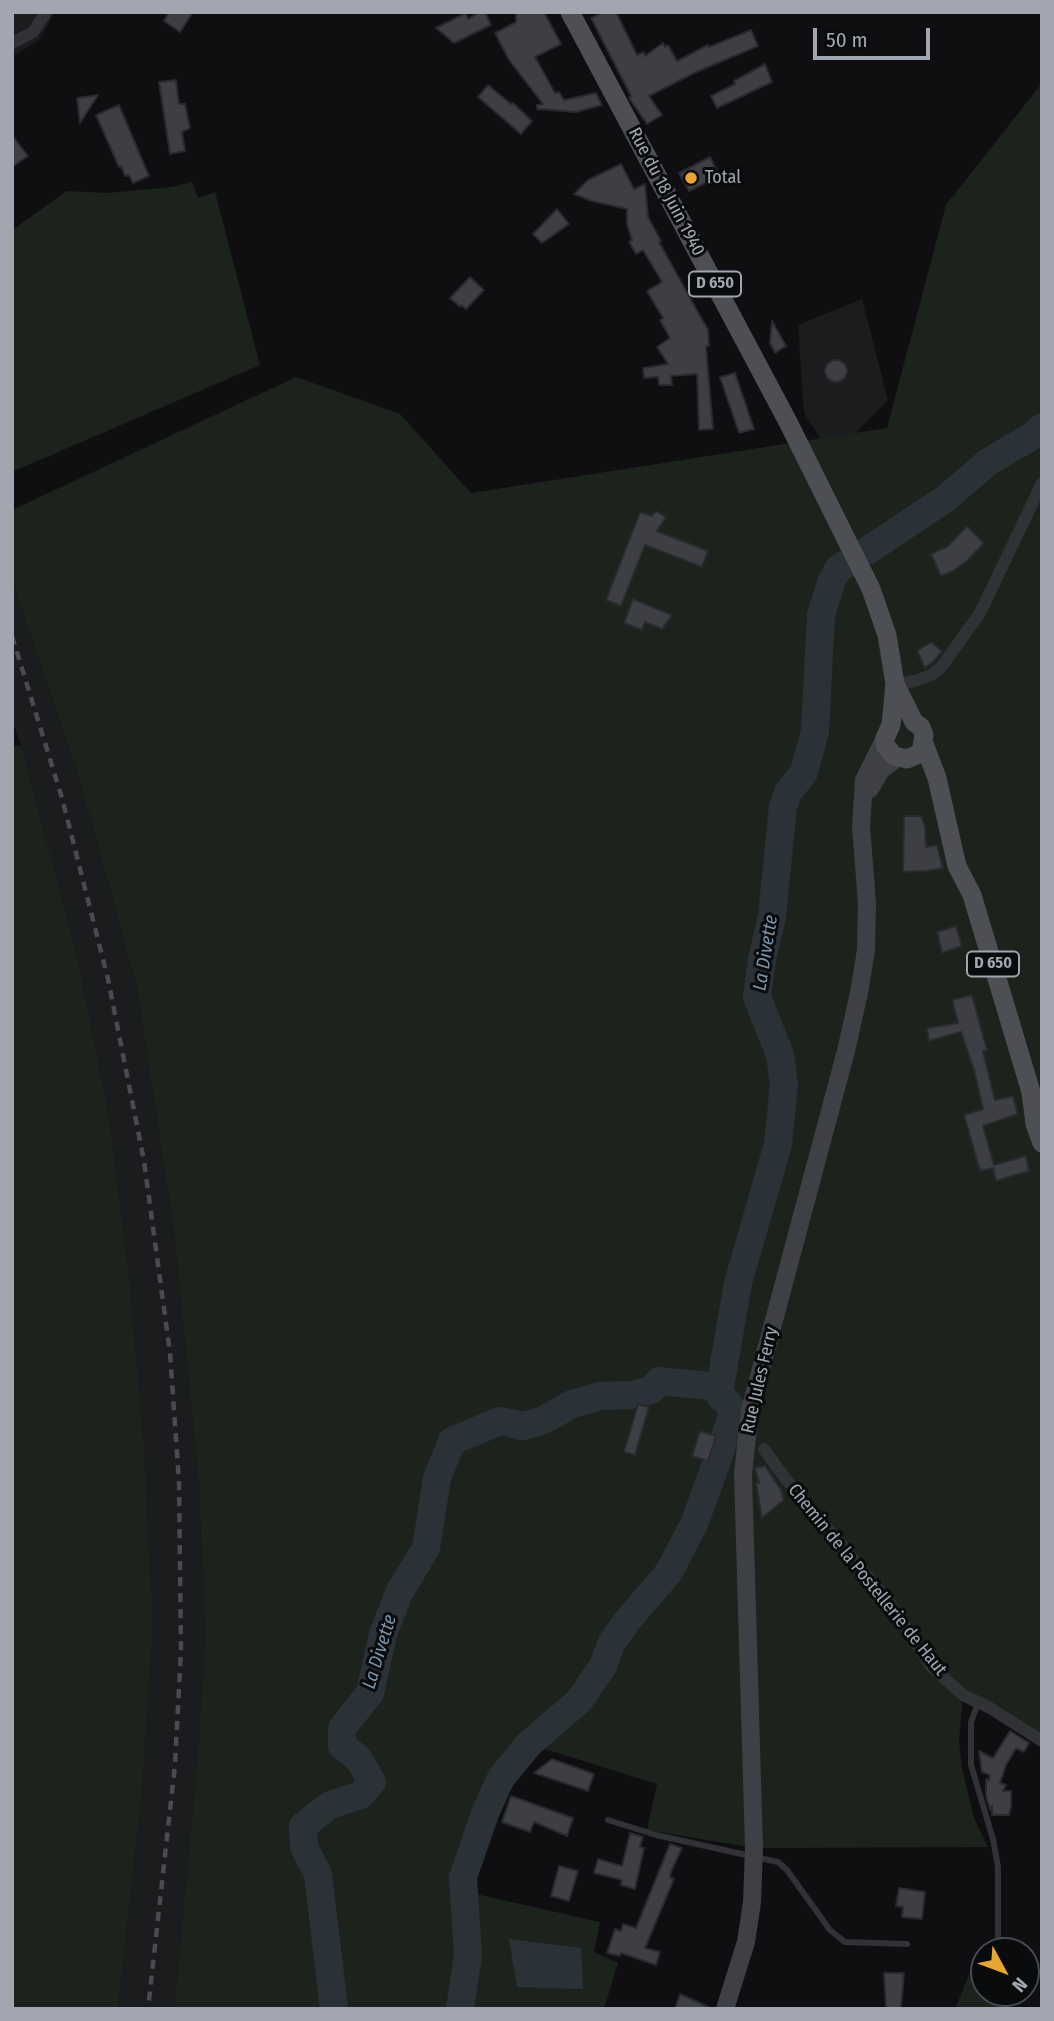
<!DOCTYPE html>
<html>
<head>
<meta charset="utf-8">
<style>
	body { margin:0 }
	#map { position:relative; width:1054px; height:2021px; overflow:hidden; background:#0f0f11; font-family:"Fira Sans Condensed",sans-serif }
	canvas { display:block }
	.frame { position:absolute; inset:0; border:14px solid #a1a6b1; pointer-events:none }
	.north { position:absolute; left:970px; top:1937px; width:70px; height:70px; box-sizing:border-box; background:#0a0b0c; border:2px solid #46494e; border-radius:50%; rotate:131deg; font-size:19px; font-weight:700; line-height:28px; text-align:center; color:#a1a6b1 }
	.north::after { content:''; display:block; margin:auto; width:24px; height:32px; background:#e9a62f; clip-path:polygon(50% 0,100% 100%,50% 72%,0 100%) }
	.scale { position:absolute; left:813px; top:28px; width:117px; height:32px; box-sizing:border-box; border:4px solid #a1a6b1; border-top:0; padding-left:9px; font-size:21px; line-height:24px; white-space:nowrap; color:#a1a6b1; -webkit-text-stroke:5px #0a0b0c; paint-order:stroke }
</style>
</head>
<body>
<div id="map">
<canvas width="1054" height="2021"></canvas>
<div class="frame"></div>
<div class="north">N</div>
<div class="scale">50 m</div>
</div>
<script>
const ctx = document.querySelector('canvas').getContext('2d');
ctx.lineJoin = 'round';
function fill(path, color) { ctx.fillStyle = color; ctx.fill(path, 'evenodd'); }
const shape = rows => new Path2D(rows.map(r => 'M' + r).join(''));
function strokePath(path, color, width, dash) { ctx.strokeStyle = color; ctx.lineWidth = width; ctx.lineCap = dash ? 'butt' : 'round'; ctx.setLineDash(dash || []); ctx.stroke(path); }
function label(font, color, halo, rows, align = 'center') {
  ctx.font = font + ' "Fira Sans Condensed",sans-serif'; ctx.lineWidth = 6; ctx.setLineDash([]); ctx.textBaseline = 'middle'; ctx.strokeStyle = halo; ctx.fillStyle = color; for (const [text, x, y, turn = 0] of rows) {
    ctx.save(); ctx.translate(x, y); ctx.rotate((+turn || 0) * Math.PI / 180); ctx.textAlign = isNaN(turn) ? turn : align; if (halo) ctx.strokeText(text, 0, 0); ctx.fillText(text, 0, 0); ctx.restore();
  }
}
fill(shape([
	[12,12,55,12,40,39,15,55,12,54],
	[862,299,888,400,832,457,804,413,798,325],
	[12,582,79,778,137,989,174,1234,199,1487,205,1638,197,1763,174,2009,118,2009,142,1796,153,1629,21,746,12,720]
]), '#1b1c1e');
fill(shape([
	[1042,83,1042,1741,963,1696,959,1741,962,1768,974,1818,988,1847,754,1848,647,1830,657,1784,529,1744,501,1778,486,1811,463,1877,463,1891,600,1922,594,1952,618,1963,604,2009,174,2009,197,1763,205,1638,199,1487,174,1234,137,989,79,778,12,582,12,510,296,377,400,414,471,493,887,428,946,205],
	[192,182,198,198,215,192,260,365,12,472,12,230,67,191,108,193,172,187],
	[12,745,21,746,75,948,109,1118,129,1277,144,1452,153,1629,142,1796,118,2009,12,2009],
	[972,1967,984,1973,984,1993,1007,1993,1012,2009,955,2009]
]), '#1c231d');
fill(shape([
	[509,1939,581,1948,583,1989,517,1987]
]), '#2a3238');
strokePath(shape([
	[867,551,945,499,988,462,1034,435,1042,427],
	[334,2009,318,1874,304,1847,303,1826,330,1805,361,1795,372,1782,358,1758,342,1746,342,1728,370,1693,383,1634,399,1593,426,1548,437,1478,452,1441,500,1421,523,1426,544,1420,572,1404,600,1396,631,1395,651,1390,659,1381,720,1387],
	[460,2009,468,1955,463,1877,486,1811,501,1778,529,1744,579,1701,603,1666,612,1642,627,1621,669,1572,694,1524,716,1464,733,1412,728,1403,721,1397,720,1387,738,1283,778,1144,784,1085,780,1055,757,997,762,959,772,916,783,806,788,793,804,772,815,731,821,615,832,580,839,568,846,564]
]), '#2a3238', 28);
const building = shape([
	[169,12,193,12,180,32,164,21,169,12],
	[480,12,485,12,491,25,454,43,436,28,466,13,468,19,480,12],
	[516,12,544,12,561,44,535,57,555,93,559,92,564,100,596,93,602,105,576,112,537,109,537,105,543,104,509,60,495,33,516,22,516,12],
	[604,12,616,12,637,55,644,52,645,56,663,43,665,47,668,45,677,61,708,45,709,47,751,30,758,46,694,73,649,96,662,115,647,124,629,98,631,96,591,18,604,12],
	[765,64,772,82,717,108,711,96,735,84,734,81,765,64],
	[176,80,179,104,185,104,190,128,182,132,185,151,170,154,159,82,176,80],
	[488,85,511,104,513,103,532,121,521,134,478,97,488,85],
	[98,95,80,123,77,98,98,95],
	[119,105,149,176,133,183,129,175,125,176,121,166,119,167,96,115,119,105],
	[12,135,28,156,12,167,12,135],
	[710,157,720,176,689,191,679,173,710,157],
	[621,164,634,189,645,184,648,217,661,241,659,242,708,330,709,346,706,346,713,429,699,430,697,374,671,376,672,385,659,385,658,377,644,378,643,368,668,364,657,347,670,338,660,320,663,318,647,291,662,282,643,250,636,254,629,242,632,240,627,224,627,209,592,201,574,194,588,180,621,164],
	[557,209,569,224,542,243,533,234,557,209],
	[470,277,484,290,466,309,461,305,460,307,450,298,470,277],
	[772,321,786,346,775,353,770,343,772,321],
	'825 371a11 11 0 1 1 22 0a11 11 0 1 1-22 0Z',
	[735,373,754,429,739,433,720,377,735,373],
	[656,511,666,517,657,531,708,551,702,567,645,545,621,606,606,600,640,512,652,516,656,511],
	[967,526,984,543,968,560,953,571,941,576,931,554,948,546,967,526],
	[633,599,672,615,662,629,645,622,642,630,624,623,633,599],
	[931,642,942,651,935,660,925,668,917,651,931,642],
	[904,816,921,816,925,826,926,847,937,845,943,868,927,871,903,872,904,816],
	[956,926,962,946,942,953,937,932,956,926],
	[972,995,987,1050,983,1051,995,1100,1013,1096,1018,1114,983,1126,994,1165,1026,1156,1029,1171,996,1181,993,1168,980,1171,964,1115,983,1109,974,1070,961,1032,929,1041,927,1028,958,1023,952,1000,972,995],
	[638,1404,649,1407,635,1455,624,1452,638,1404],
	[700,1431,716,1436,708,1461,692,1456,700,1431],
	[765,1466,781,1490,784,1500,762,1518,756,1483,759,1483,755,1468,765,1466],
	[1010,1731,1029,1743,1024,1752,1016,1748,1006,1765,1000,1783,1006,1785,1003,1791,1011,1791,1011,1806,1009,1815,992,1815,992,1806,990,1810,986,1796,986,1779,989,1780,990,1775,982,1772,979,1751,993,1758,1010,1731],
	[552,1759,594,1774,588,1791,534,1773,552,1759],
	[511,1796,573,1818,567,1836,534,1822,530,1832,502,1822,511,1796],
	[630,1833,643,1837,640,1847,644,1848,635,1889,621,1885,622,1880,594,1873,598,1859,622,1866,630,1833],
	[670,1844,682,1848,671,1872,670,1877,674,1879,645,1948,660,1952,656,1965,621,1953,620,1956,607,1953,615,1929,621,1931,623,1924,636,1928,670,1844],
	[559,1866,578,1871,569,1901,551,1896,559,1866],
	[899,1888,925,1892,922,1919,902,1917,903,1907,896,1906,899,1888],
	[884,1973,904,1973,901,2008,886,2008,884,1973],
	[680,1994,713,2009,675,2009,680,1994]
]);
fill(building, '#3e3f44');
strokePath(building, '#292a2d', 2);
strokePath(shape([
	[978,1703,971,1722,971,1765,993,1839,998,1867,998,1951],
	[608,1820,656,1835,778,1862,787,1870,830,1930,845,1942,907,1944]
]), '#313235', 6);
strokePath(shape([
	[12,43,33,32,46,12],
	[895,684,915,681,933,674,942,666,980,613,1042,483],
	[764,1449,785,1478,886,1598,931,1666,963,1695,990,1708,1042,1741]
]), '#313235', 12);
strokePath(shape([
	[870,789,881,770,897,758],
	[725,2009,746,1942,752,1902,754,1848,743,1474,750,1410,846,1051,859,993,866,950,867,904,861,826,864,780,885,738]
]), '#3f4045', 18);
strokePath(shape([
	[570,12,788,422,871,589,887,635,895,684,891,725,885,738,885,745,894,756,907,759,921,753,924,735,921,727,914,722,895,684],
	[924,744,937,778,957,866,972,895,1031,1092,1035,1124,1042,1143]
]), '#4d4f54', 19);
strokePath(shape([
	[12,636,62,798,108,979,144,1161,170,1353,179,1482,181,1650,175,1765,148,2009]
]), '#4a4b50', 4.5, [9, 7]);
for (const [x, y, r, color] of [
	[691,178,7,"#e9a62f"]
]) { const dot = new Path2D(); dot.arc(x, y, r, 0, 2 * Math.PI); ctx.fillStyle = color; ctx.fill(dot); strokePath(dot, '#0a0b0c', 2.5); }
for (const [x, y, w] of [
	[715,284,52],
	[993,964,52]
]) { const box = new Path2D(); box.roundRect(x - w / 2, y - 12.5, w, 25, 5); ctx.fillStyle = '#0a0b0c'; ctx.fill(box); strokePath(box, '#a1a6b1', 2); }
label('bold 16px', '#a1a6b1', null, [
	["D 650",715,284],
	["D 650",993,964]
]);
label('18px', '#a1a6b1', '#0a0b0c', [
	["Total",705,178]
], 'left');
label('18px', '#a1a6b1', '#0a0b0c', [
	["Rue du 18 Juin 1940",666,192,62],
	["Rue Jules Ferry",760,1380,-77],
	["Chemin de la Postellerie de Haut",867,1580,51]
]);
label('italic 19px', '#7995ac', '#0a0b0c', [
	["La Divette",766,953,-81],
	["La Divette",380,1652,-73]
]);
</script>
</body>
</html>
